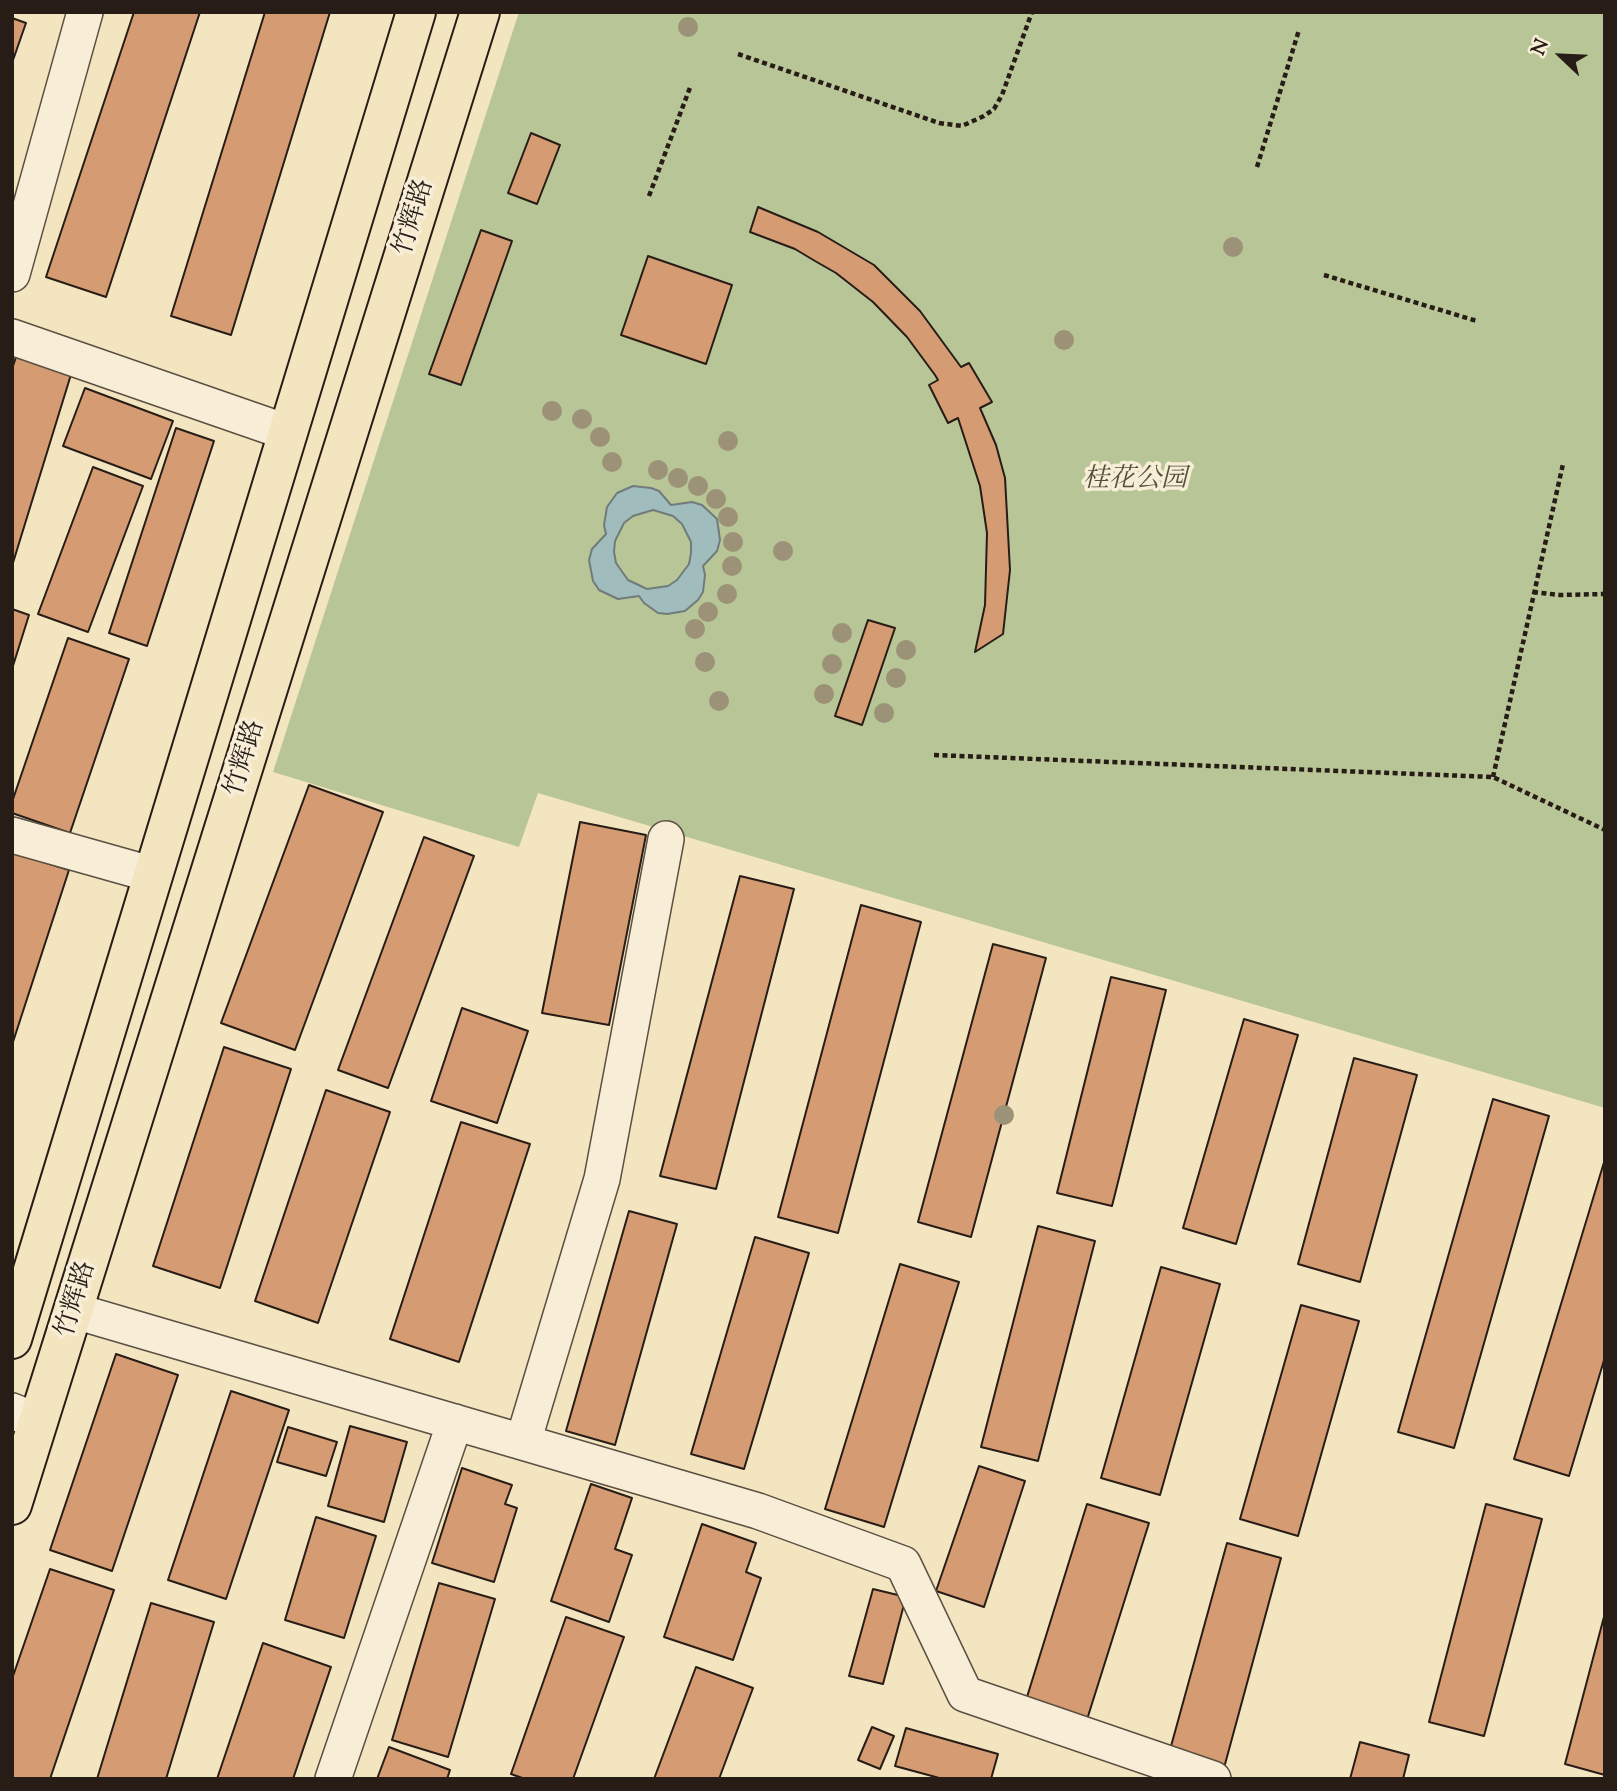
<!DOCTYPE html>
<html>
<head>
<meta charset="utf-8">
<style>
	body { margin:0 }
	#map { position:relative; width:1617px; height:1791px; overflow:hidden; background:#f4e5c1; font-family:"Sorts Mill Goudy",serif }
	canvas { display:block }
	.frame { position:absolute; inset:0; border:14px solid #271d16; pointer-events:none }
	.north { position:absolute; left:1526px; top:21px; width:70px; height:70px; -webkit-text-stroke:5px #f8eed7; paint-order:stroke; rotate:293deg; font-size:19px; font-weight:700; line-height:28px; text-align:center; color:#271d16 }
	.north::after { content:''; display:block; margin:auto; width:24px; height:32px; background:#271d16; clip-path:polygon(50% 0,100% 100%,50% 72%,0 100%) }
</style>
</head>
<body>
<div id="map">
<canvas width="1617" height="1791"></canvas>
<div class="frame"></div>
<div class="north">N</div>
</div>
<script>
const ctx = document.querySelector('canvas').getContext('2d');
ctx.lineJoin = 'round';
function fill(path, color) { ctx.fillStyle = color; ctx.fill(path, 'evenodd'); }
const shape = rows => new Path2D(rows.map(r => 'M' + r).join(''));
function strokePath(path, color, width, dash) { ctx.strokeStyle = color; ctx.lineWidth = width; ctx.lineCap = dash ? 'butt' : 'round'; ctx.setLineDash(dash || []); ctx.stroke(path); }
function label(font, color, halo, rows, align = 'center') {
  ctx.font = font + ' "Sorts Mill Goudy","Noto Serif SC",serif'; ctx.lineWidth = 7; ctx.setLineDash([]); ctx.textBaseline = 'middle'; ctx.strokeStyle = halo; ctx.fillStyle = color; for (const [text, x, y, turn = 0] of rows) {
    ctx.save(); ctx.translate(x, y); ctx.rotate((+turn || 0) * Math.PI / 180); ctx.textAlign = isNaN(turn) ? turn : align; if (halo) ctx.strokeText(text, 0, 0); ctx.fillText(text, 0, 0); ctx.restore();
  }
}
fill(shape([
	[519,12,1605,12,1605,1108,538,793,519,847,273,772]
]), '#b8c596');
const water = shape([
	[633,486,651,488,659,491,671,505,692,502,702,505,717,519,720,540,717,551,703,566,705,575,703,592,698,600,685,611,667,614,658,613,644,603,639,596,618,599,599,590,593,581,589,560,592,549,606,534,604,525,607,507,617,493,633,486],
	[653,510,673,516,682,524,691,542,691,553,689,564,677,580,668,586,647,589,628,580,616,563,614,552,615,541,624,523,633,516,653,510]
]);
fill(water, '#a0bcbd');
strokePath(water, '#707c7a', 2);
const building = shape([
	[134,12,200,12,106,297,46,277,134,12],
	[265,12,330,12,231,335,171,316,265,12],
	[12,18,26,23,12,63,12,18],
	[531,133,560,145,537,204,508,193,531,133],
	[758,207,818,232,874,265,920,311,961,367,969,363,992,402,980,408,996,445,1005,478,1010,570,1003,634,975,652,985,605,987,533,980,486,958,418,948,423,929,385,938,380,935,375,907,337,873,302,836,273,815,261,795,249,750,232,758,207],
	[481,230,512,241,461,385,429,374,481,230],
	[648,256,732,285,706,364,621,335,648,256],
	[18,351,73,368,12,566,12,369,18,351],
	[85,388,173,421,151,479,63,446,85,388],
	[176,428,214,441,147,646,109,633,176,428],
	[93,467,143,486,88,632,38,614,93,467],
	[12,609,29,615,12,669,12,609],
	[868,620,895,628,862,725,835,716,868,620],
	[68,638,129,659,70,833,12,813,12,802,68,638],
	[309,785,383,812,295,1050,221,1023,309,785],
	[580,822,646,835,609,1025,542,1013,580,822],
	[424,837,474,856,388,1088,338,1070,424,837],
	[12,852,69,870,12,1045,12,852],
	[740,876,794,889,716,1189,660,1176,740,876],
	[861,905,921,922,838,1233,778,1217,861,905],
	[993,944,1046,958,971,1237,918,1222,993,944],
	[1111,977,1166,990,1112,1206,1057,1193,1111,977],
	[462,1008,528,1031,497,1123,431,1101,462,1008],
	[1244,1019,1298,1035,1236,1244,1183,1228,1244,1019],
	[224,1047,291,1069,220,1288,153,1266,224,1047],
	[1354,1058,1417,1075,1360,1282,1298,1264,1354,1058],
	[326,1090,390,1112,318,1323,255,1301,326,1090],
	[1493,1099,1549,1116,1454,1448,1398,1432,1493,1099],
	[461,1122,530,1144,459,1362,390,1339,461,1122],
	[1605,1159,1605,1357,1569,1476,1514,1459,1605,1159],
	[629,1211,677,1224,615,1445,566,1431,629,1211],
	[1038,1226,1095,1241,1038,1461,981,1447,1038,1226],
	[755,1237,809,1253,744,1469,691,1454,755,1237],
	[900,1264,959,1282,884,1527,825,1509,900,1264],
	[1161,1267,1220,1284,1160,1495,1101,1478,1161,1267],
	[1301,1305,1359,1321,1298,1536,1240,1519,1301,1305],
	[116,1354,178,1375,112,1571,50,1550,116,1354],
	[231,1391,289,1410,226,1599,168,1580,231,1391],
	[350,1426,407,1442,384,1522,328,1506,350,1426],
	[288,1427,337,1442,326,1476,277,1462,288,1427],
	[979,1466,1025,1481,984,1607,936,1591,979,1466],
	[462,1468,512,1485,505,1504,517,1508,494,1582,432,1563,462,1468],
	[591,1484,632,1498,615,1549,632,1555,609,1622,551,1601,591,1484],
	[1087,1504,1149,1523,1078,1748,1017,1729,1087,1504],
	[1486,1504,1542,1519,1484,1736,1429,1722,1486,1504],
	[316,1517,376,1536,344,1638,285,1620,316,1517],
	[702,1524,756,1543,746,1572,761,1578,733,1660,664,1637,702,1524],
	[1227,1543,1281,1558,1221,1779,1165,1768,1227,1543],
	[50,1569,114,1590,50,1779,12,1779,12,1679,50,1569],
	[439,1583,495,1599,448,1757,392,1740,439,1583],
	[873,1589,906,1597,883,1684,849,1676,873,1589],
	[151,1603,214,1622,166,1779,97,1779,151,1603],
	[1605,1613,1605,1775,1565,1764,1605,1613],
	[566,1617,624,1637,573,1779,525,1779,511,1774,566,1617],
	[263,1643,331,1667,293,1779,217,1779,263,1643],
	[696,1667,753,1688,719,1779,654,1779,696,1667],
	[872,1727,894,1736,880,1769,858,1760,872,1727],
	[906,1728,998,1754,991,1779,943,1779,895,1766,906,1728],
	[1360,1742,1409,1755,1403,1779,1350,1779,1360,1742],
	[389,1747,450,1770,447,1779,377,1779,389,1747]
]);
fill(building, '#d59c74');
strokePath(building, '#271d16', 2);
const minor = shape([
	[12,274,85,12],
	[12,337,289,433],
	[12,835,154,875],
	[75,1311,758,1511,903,1564,965,1694,1213,1779],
	[12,1411,39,1422],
	[523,1442,602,1179,666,839],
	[333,1779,455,1422]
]);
const major = shape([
	[12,1339,416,12],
	[12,1505,480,12]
]);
strokePath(minor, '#5a4f41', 38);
strokePath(major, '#271d16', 42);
strokePath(shape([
	[738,54,939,123,962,126,984,116,994,109,1002,95,1032,12],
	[1257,167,1299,30],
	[649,196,691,85],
	[1324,275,1477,321],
	[1533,592,1560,595,1605,594],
	[934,755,1493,777,1605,830],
	[1493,777,1563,464]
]), '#271d16', 4.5, [5, 3.5]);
strokePath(minor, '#f8eed7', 35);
strokePath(major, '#f4e5c1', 38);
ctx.fillStyle = '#9b9278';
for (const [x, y] of [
	[688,27],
	[1233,247],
	[1064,340],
	[552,411],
	[582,419],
	[600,437],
	[728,441],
	[612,462],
	[658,470],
	[678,478],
	[698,486],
	[716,499],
	[728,517],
	[733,542],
	[783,551],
	[732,566],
	[727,594],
	[708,612],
	[695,629],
	[842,633],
	[906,650],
	[705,662],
	[832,664],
	[896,678],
	[824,694],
	[719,701],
	[884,713],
	[1004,1115]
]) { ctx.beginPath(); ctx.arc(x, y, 10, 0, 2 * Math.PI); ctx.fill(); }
label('26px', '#271d16', '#f8eed7', [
	["竹辉路",416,218,-73],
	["竹辉路",247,759,-73],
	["竹辉路",78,1300,-73]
]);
label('italic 26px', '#524f3c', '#f8eed7', [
	["桂花公园",1135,482]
]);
</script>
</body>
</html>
